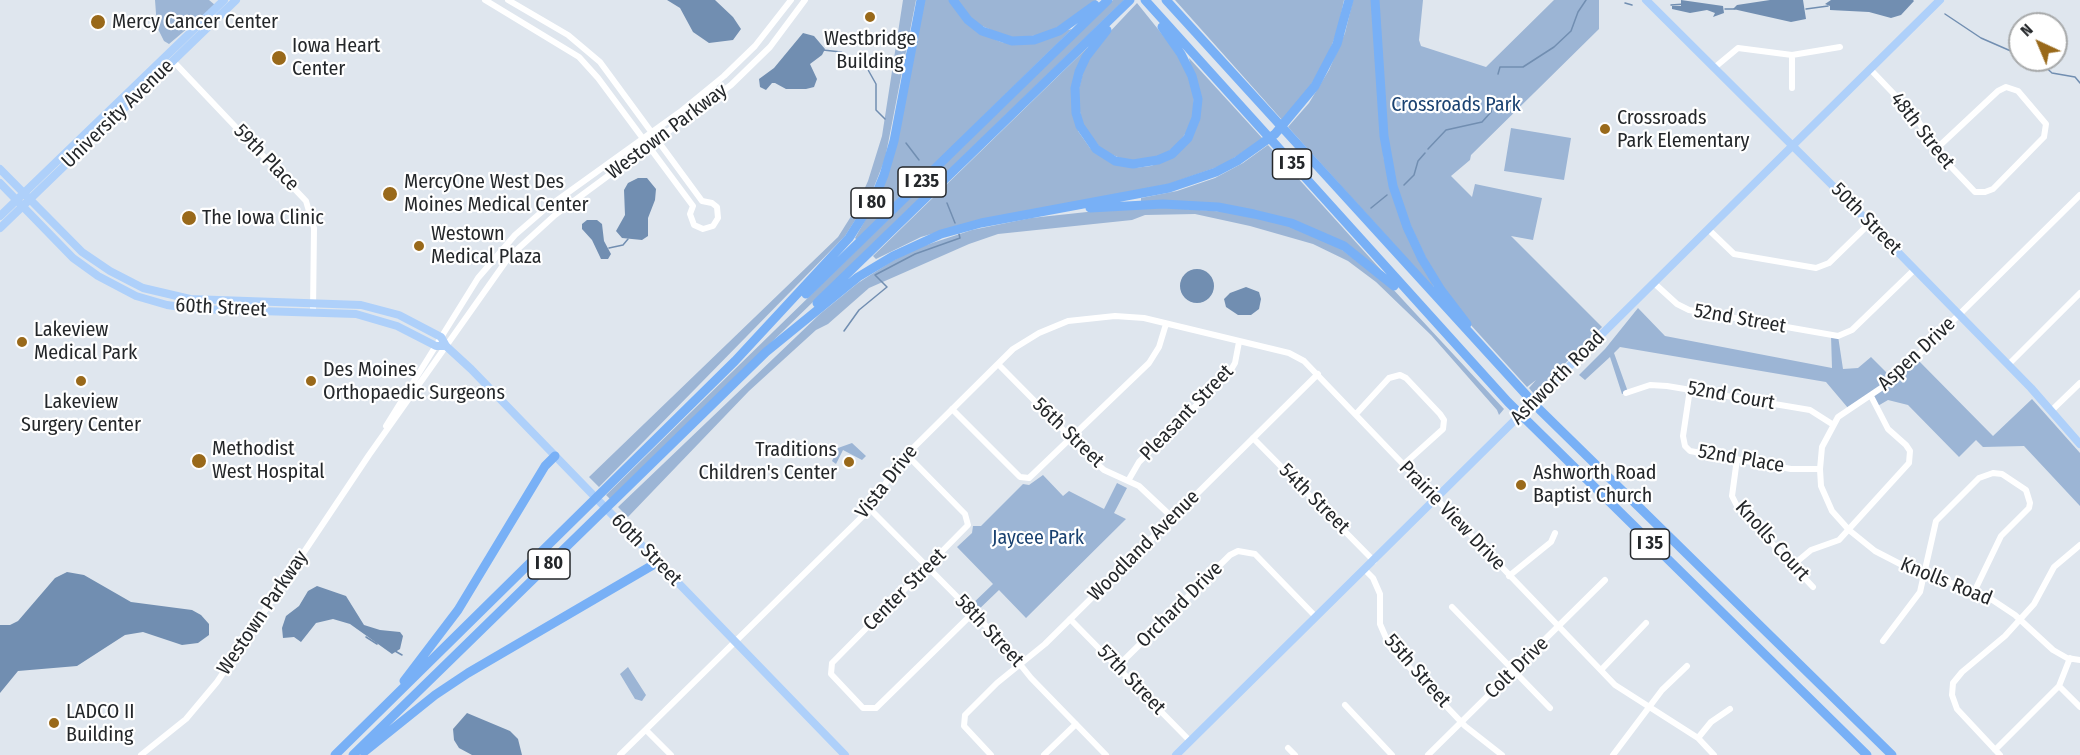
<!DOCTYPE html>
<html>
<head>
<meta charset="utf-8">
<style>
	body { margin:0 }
	#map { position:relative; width:2080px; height:755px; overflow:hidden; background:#dfe6ee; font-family:"Fira Sans Condensed",sans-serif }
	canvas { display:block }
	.north { position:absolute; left:2008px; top:12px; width:60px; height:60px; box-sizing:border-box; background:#fff; border:2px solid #a7a9aa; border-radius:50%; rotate:316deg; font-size:16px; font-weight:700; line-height:24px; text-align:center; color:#24272a }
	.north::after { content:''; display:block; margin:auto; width:21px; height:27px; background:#99691a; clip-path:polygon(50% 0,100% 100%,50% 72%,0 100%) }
</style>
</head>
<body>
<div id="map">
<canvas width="2080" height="755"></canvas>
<div class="north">N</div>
</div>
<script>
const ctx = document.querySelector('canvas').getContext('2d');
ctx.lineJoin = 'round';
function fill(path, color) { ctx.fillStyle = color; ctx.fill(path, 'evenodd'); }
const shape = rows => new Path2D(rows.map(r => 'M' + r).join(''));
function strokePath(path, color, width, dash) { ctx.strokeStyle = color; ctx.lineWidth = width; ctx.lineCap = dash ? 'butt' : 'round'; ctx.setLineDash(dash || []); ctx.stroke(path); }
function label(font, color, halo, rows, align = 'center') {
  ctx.font = font + ' "Fira Sans Condensed",sans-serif'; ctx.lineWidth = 4.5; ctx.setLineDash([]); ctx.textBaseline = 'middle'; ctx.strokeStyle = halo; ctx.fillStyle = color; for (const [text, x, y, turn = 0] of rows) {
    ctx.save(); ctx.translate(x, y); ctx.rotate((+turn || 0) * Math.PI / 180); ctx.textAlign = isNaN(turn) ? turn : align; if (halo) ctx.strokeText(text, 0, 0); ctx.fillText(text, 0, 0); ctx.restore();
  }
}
fill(shape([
	[155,0,209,0,215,5,169,44,164,41,157,27],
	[903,0,916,0,885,159,870,197,845,236,599,487,589,477,838,237,855,210,868,181,882,136],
	[925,0,950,0,982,34,1001,42,1011,44,1072,29,857,240,855,238,881,192],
	[956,0,1097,0,1068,22,1042,35,1010,38,975,23],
	[1113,0,1124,0,610,499,606,495],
	[1175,0,1344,0,1338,29,1328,55,1307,92,1283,121],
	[1353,0,1372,0,1384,160,1435,290,1288,127,1309,103,1329,70,1345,33],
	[1377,0,1423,0,1419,40,1421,46,1486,67,1554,0,1599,0,1599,29,1471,155,1470,160,1451,176,1472,197,1475,184,1542,198,1533,240,1511,236,1602,327,1534,394,1529,388,1536,380,1527,387,1460,313,1432,271,1401,205,1385,132],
	[1137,3,1174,49,1188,74,1194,96,1193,120,1181,142,1161,157,1130,162,1103,151,1083,126,1077,97,1085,64,1105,37],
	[1087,48,1089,50,1076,73,1078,131,1090,148,1134,168,1151,166,1166,160,1199,115,1189,58,1263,139,1223,165,1169,184,978,220,921,237,876,259,873,256],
	[1511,128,1571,138,1564,180,1504,171],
	[1268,145,1381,270,1284,219,1141,202,1141,198,1177,191,1215,178,1243,163],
	[1143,206,1228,212,1288,225,1337,246,1391,287,1504,409,1499,415,1497,410,1431,335,1376,282,1348,261,1313,244,1250,226,1195,214,1145,215,1132,220,998,234,969,244,869,288,828,324,816,330,749,391,628,517,618,507,820,314,858,283,892,261,917,248,972,230,1031,218],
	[1638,308,1665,336,1832,368,1831,335,1838,336,1843,369,1858,368,1871,357,1893,379,1915,357,1993,436,2032,399,2080,453,2080,506,2024,446,1983,447,1976,440,1959,457,1908,405,1888,400,1876,407,1870,397,1848,408,1826,382,1620,347,1614,353,1628,392,1622,394,1610,357,1585,380,1579,375,1605,349],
	[852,443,866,456,862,460,843,450,836,464,832,461,838,448],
	[1043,475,1063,496,1069,491,1104,509,1117,483,1127,488,1114,513,1126,519,1026,618,999,590,974,614,968,608,993,584,957,547,972,533,973,526,981,526,1023,484,1029,485],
	[628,667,646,695,642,701,635,699,620,674]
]), '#9cb5d5');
fill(shape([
	[667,0,715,0,733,17,741,29,733,40,709,43,693,32,680,8],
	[1681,0,1723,6,1724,13,1713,17,1715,13,1707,10,1690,13,1672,9,1672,6,1681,6],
	[1770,0,1803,0,1806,19,1791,22,1733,9,1737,5],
	[1831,0,1913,0,1914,1,1901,15,1891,18,1869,12,1830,10,1830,6,1825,4],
	[803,33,814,36,825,49,822,55,810,64,817,79,814,87,806,89,786,89,775,83,772,83,766,90,760,87,759,79,774,68],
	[638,178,647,178,656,189,655,200,648,218,648,236,642,240,622,238,616,231,625,215,624,190,628,183],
	[587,220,597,220,602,224,604,241,611,254,608,259,601,259,592,240,582,229,582,224],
	'1180 286a17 17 0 1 1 34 0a17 17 0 1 1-34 0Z',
	[1246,287,1259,292,1261,299,1259,309,1251,315,1238,315,1226,307,1224,299,1230,293],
	[67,572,84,575,131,602,192,610,201,615,209,624,209,635,198,643,182,645,143,632,125,635,77,666,18,671,0,693,0,625,10,625,18,621,55,578],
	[317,586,346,596,364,625,380,630,400,632,403,636,400,649,392,654,350,624,333,619,316,623,301,642,294,637,283,638,282,628,286,616,299,606,308,591],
	[467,713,510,731,518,739,522,755,472,755,459,748,454,740,453,729]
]), '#718eb1');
strokePath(shape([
	[1625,3,1632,5],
	[1671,5,1685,4],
	[1725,9,1735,9],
	[1806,9,1828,6],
	[1945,14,1981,38,2020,55],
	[823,50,841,52,867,68,876,84,876,110,885,119],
	[2038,60,2052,73,2075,77,2080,83],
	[1498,74,1500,67,1523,67,1554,47,1571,31,1578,12,1586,0],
	[906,143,919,160],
	[1428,149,1446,130,1482,122,1491,112,1494,99],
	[1404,185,1414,175,1418,161,1425,153],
	[947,203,955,223],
	[1371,208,1387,195],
	[609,248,623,245,628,239],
	[844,331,859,310,887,287,875,275,915,254,960,238,959,234],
	[366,637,377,644],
	[395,651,402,655]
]), '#718eb1', 1.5);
strokePath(shape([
	[485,0,579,57,598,78,693,206,690,214,694,225,703,229,713,226,718,218,717,207,712,203,702,201,600,62,568,35,508,0],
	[173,61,306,201,314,228,313,311],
	[1714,68,1738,48,1792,55,1840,47],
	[1870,69,1916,117,1935,150,1975,192,1985,192,1993,189,2044,137,2046,124,2018,91,2006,87,1998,91,1935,150],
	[1792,88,1792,55],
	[2080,195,1893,380,1838,417,1822,447,1820,469,1821,486,1832,511,1849,530,1875,551,1906,567,1985,595,2015,615,2053,650,2067,658,2080,660],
	[1708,229,1734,254,1816,268,1829,263,1870,223],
	[1654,283,1677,304,1689,310,1838,336,1852,330,1915,269],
	[998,364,1094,461,1104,470,1139,486,1173,518],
	[2008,365,2080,293],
	[1690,389,1683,436,1685,446,1690,451,1791,469,1820,469],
	[1626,393,1650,385,1667,386,1810,410,1832,424],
	[952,409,1020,477,1029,478,1149,363,1159,347,1166,324],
	[2051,411,2080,383],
	[1356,414,1389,378,1400,375,1406,378,1440,414,1444,420,1443,429,1403,465],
	[386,426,478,278,515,235,545,209,680,112,724,76,755,46,791,0],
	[1253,438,1374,561],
	[906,454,965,514,968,525,832,663,831,674,863,708,876,708,973,613],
	[1737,459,1732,496,1737,506,1813,587],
	[1128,481,1139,462,1229,373,1235,363,1239,342],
	[870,509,1003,643,1031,678,1106,755],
	[1793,565,1811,550,1839,540,1909,463,1910,451,1906,445,1888,429,1871,396],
	[1365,570,1373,578,1380,594,1380,624,1390,647,1465,726,1502,755],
	[1509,576,1551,542,1555,533],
	[1452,607,1550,708],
	[1070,619,1190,741],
	[1883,641,1920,592,1936,521,1979,478,1993,473,2002,474,2026,490,2030,503,2029,508,2001,536,1975,590],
	[1118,666,1230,555,1238,551,1255,554,1316,617],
	[1601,670,1646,623],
	[2059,686,2080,707],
	[1345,705,1392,755],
	[646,730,671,755],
	[1698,738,1711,722,1730,709],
	[1288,748,1295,755],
	[1995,750,2059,686,2070,658],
	[141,755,186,719,217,682,369,455,509,257,555,215,731,85,770,47,805,0],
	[620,755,870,509,898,463,1013,349,1039,333,1068,321,1115,316,1144,318,1289,353,1304,361,1615,685,1698,738,1714,755],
	[991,755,964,726,965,715,997,683,1045,644,1318,374],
	[1044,755,1076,724],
	[1428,755,1605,580],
	[1613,755,1662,690,1687,666],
	[2000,755,1957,709,1952,695,1953,683,1962,672,2005,636,2034,604,2054,567,2080,545]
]), '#fff', 6);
strokePath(shape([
	[1646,0,1840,193,2031,388,2080,444],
	[0,169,82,252,110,271,143,288,190,299,361,305,399,315,441,337,446,346,471,369,845,755],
	[0,183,73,258,98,276,136,296,167,305,196,309,356,314,397,326,436,346,446,346],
	[0,216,224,0],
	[0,228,236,0],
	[1176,755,1940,0]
]), '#aed0fa', 8);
strokePath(shape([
	[953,0,968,20,982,31,1012,41,1034,40,1059,31,1095,5],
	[1145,0,1508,402,1867,755],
	[1166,0,1540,410,1892,755],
	[1375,0,1384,136,1393,186,1407,227,1422,259,1441,290,1467,324],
	[1107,30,1086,57,1079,72,1075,88,1076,113,1080,126,1096,149,1115,161,1133,164,1158,160,1172,154,1188,138,1196,118,1198,99,1192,76,1181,54,1162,27],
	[1090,208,1163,204,1218,207,1254,214,1291,223,1344,246,1394,286],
	[806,294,1108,0],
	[817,303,1130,0],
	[404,681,458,610,545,466,555,456],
	[364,752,435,695,468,673,658,562],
	[335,755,735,361,849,238,875,197,884,175,894,141,921,0],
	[353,755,766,352,858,277,893,256,941,234,981,223,1169,188,1216,172,1237,161,1275,134,1315,86,1337,44,1349,0]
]), '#78b0f6', 9);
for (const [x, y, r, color] of [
	[870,17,6,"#99691a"],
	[98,22,8,"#99691a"],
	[279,58,8,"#99691a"],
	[1605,129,6,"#99691a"],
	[390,194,8,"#99691a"],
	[189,218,8,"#99691a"],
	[419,246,6,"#99691a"],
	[22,342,6,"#99691a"],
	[81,381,6,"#99691a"],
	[311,381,6,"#99691a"],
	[199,461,8,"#99691a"],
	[849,462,6,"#99691a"],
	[1521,485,6,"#99691a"],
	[54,723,6,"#99691a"]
]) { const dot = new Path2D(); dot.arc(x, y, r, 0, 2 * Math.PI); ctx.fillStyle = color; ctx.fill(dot); strokePath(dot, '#fff', 2); }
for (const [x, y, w] of [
	[1292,164,39],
	[922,182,48],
	[872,203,42],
	[1650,544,39],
	[549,564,42]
]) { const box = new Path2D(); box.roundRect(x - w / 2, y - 15, w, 30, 4.5); ctx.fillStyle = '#fff'; ctx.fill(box); strokePath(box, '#24272a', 1.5); }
label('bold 18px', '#24272a', null, [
	["I 35",1292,164],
	["I 235",922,182],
	["I 80",872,203],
	["I 35",1650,544],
	["I 80",549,564]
]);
label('20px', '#24272a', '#fff', [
	["Mercy Cancer Center",112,22],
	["Westbridge",870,39,"center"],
	["Building",870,62,"center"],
	["Iowa Heart",292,46],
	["Center",292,69],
	["Crossroads",1617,118],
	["Park Elementary",1617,141],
	["MercyOne West Des",404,182],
	["Moines Medical Center",404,205],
	["The Iowa Clinic",202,218],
	["Westown",431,234],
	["Medical Plaza",431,257],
	["Lakeview",34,330],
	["Medical Park",34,353],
	["Des Moines",323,370],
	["Orthopaedic Surgeons",323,393],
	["Lakeview",81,402,"center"],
	["Surgery Center",81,425,"center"],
	["Methodist",212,449],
	["West Hospital",212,472],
	["Traditions",837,450,"right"],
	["Children's Center",837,473,"right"],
	["Ashworth Road",1533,473],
	["Baptist Church",1533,496],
	["LADCO II",66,712],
	["Building",66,735]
], 'left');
label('20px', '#1a4271', '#fff', [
	["Crossroads Park",1456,105],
	["Jaycee Park",1038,538]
]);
label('20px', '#24272a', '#fff', [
	["University Avenue",118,114,-44],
	["48th Street",1922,131,52],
	["Westown Parkway",667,132,-37],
	["59th Place",266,158,46],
	["50th Street",1866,219,46],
	["60th Street",221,308,3],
	["52nd Street",1740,319,10],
	["Aspen Drive",1917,354,-43],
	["Ashworth Road",1558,378,-45],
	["52nd Court",1731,396,10],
	["Pleasant Street",1187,413,-46],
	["56th Street",1068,433,44],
	["52nd Place",1741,459,10],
	["Vista Drive",887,482,-52],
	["54th Street",1314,499,45],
	["Prairie View Drive",1452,516,46],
	["Knolls Court",1772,541,48],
	["Woodland Avenue",1144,546,-45],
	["60th Street",646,550,46],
	["Knolls Road",1946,582,22],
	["Center Street",905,590,-45],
	["Orchard Drive",1180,605,-45],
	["Westown Parkway",263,613,-56],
	["58th Street",989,631,47],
	["Colt Drive",1517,668,-44],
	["55th Street",1417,671,49],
	["57th Street",1131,680,46]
]);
</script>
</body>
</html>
